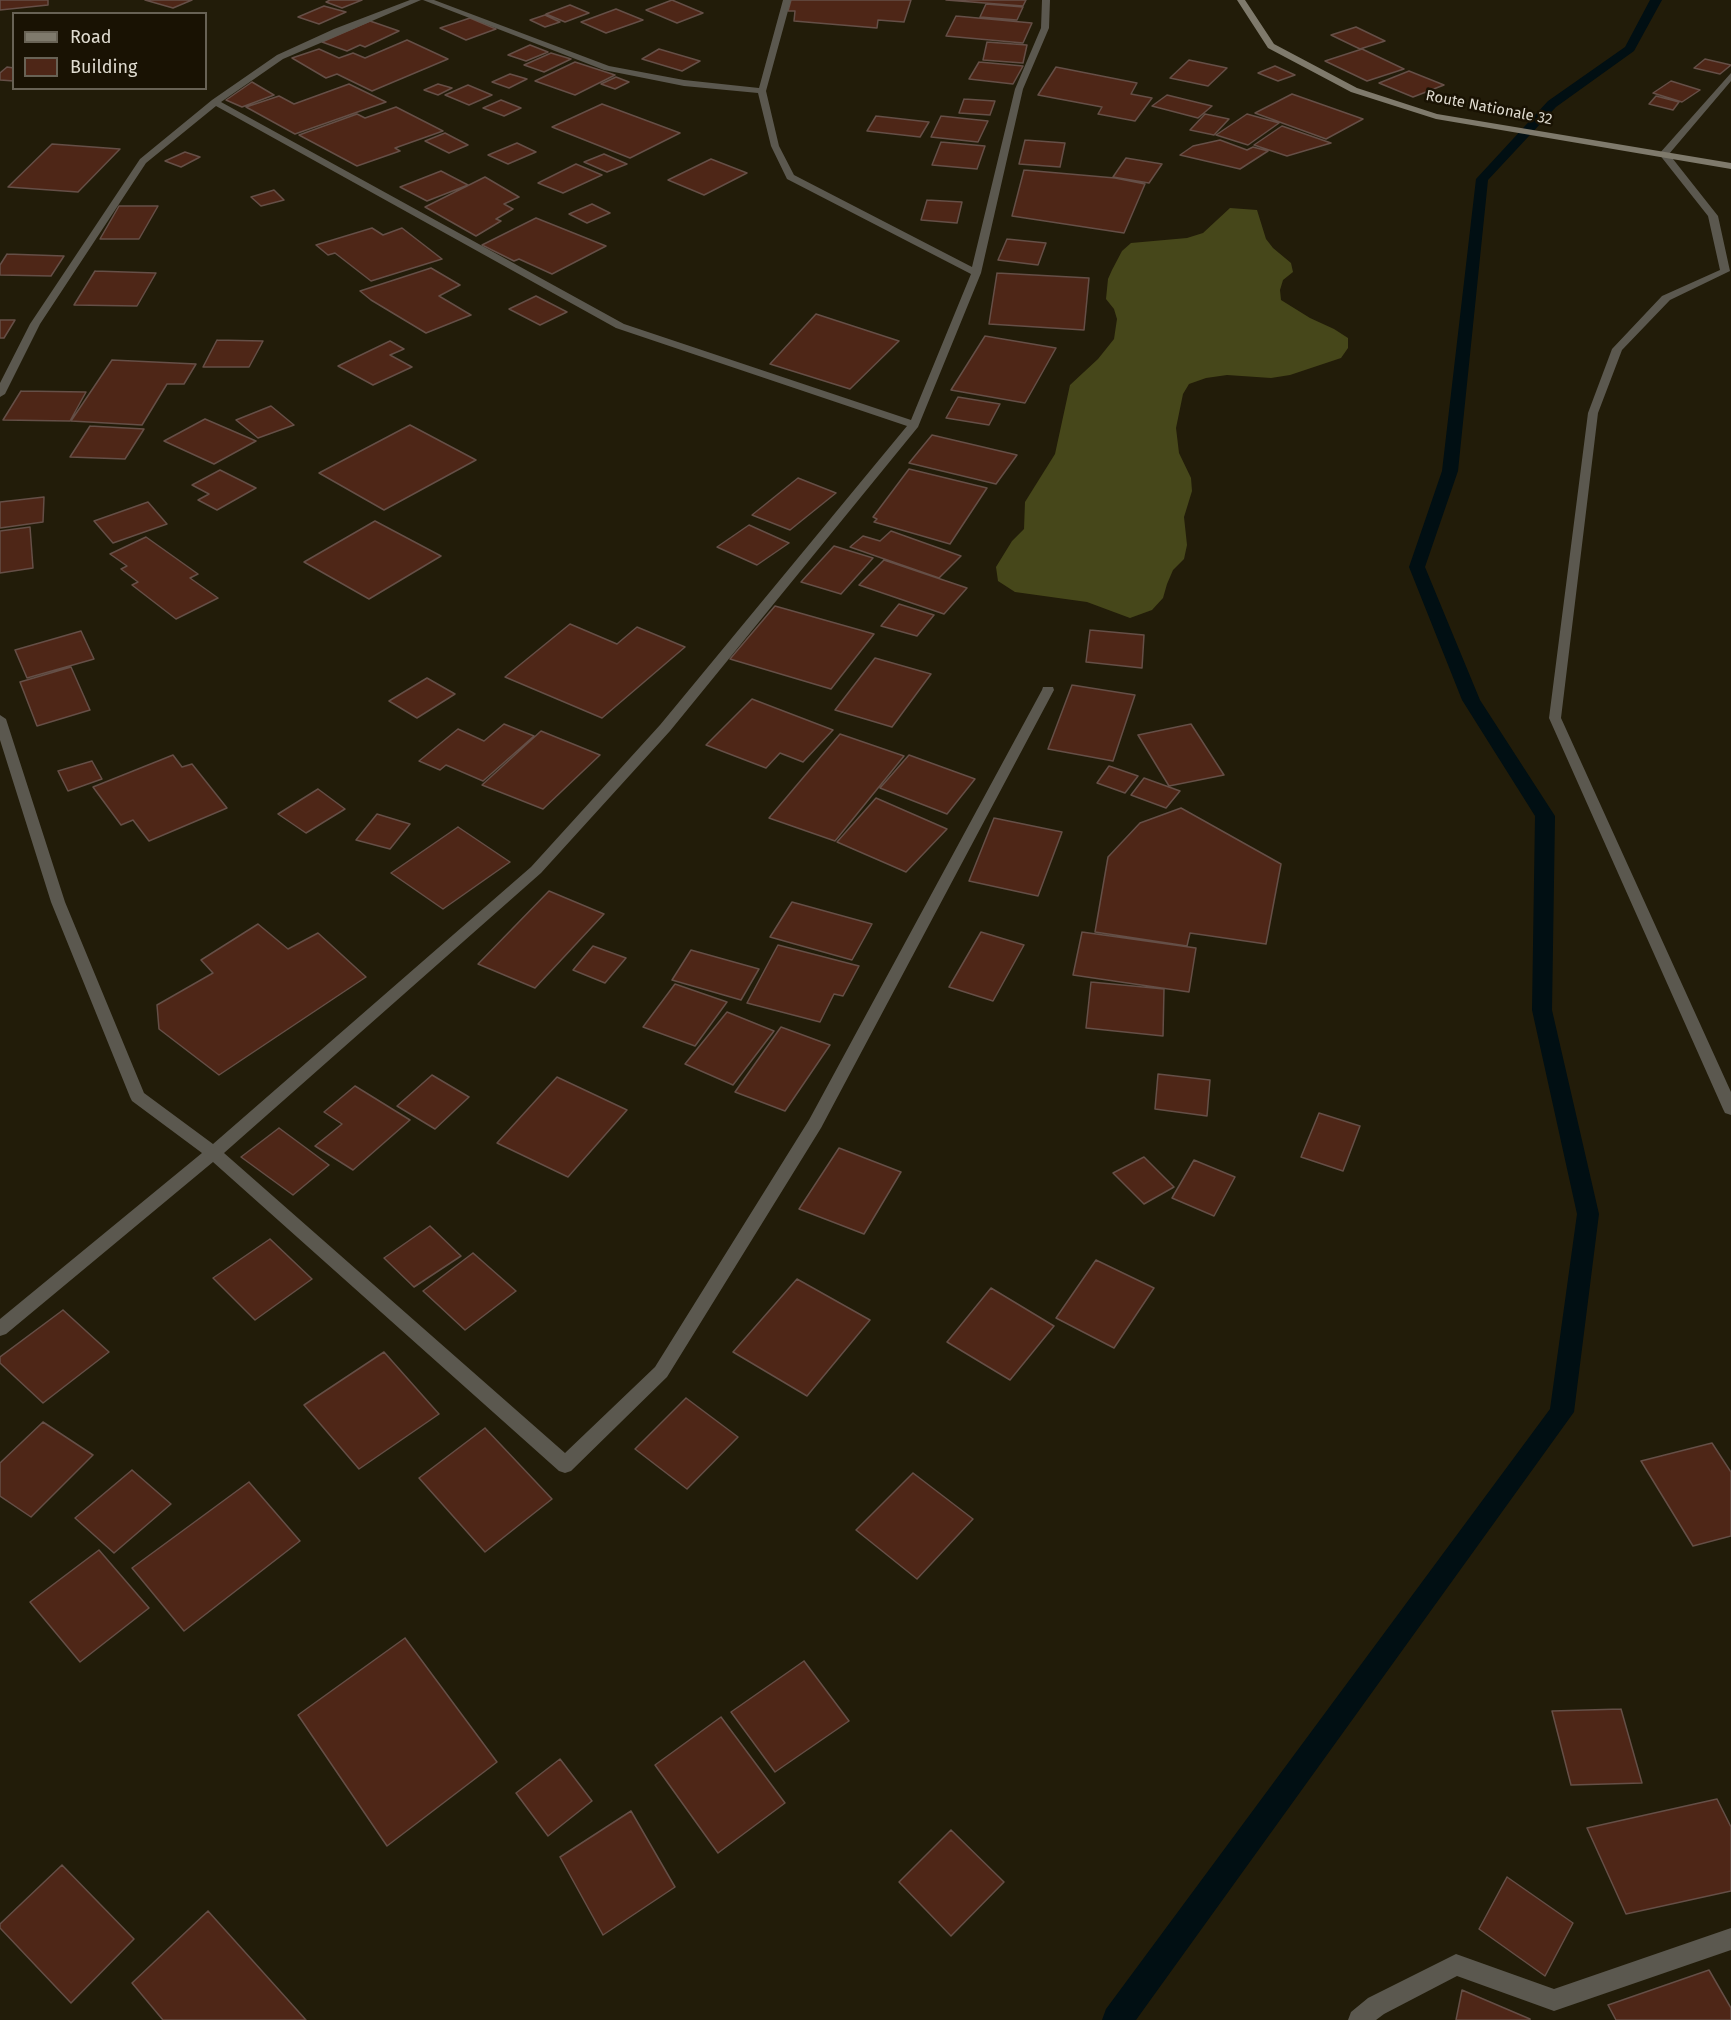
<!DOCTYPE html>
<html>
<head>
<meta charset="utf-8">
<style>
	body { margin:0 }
	#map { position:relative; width:1731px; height:2020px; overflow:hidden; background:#221c09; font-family:"Fira Sans",sans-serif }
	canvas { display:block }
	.legend { position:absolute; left:12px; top:12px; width:195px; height:78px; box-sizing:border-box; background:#191203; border:2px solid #686255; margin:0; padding:8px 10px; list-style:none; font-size:18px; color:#dfdbd0 }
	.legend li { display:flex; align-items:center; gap:12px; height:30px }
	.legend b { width:30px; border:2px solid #686255 }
</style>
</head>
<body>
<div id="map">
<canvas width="1731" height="2020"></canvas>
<ul class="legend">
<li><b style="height:8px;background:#7f7a6c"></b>Road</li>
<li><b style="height:16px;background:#4e2617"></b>Building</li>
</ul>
</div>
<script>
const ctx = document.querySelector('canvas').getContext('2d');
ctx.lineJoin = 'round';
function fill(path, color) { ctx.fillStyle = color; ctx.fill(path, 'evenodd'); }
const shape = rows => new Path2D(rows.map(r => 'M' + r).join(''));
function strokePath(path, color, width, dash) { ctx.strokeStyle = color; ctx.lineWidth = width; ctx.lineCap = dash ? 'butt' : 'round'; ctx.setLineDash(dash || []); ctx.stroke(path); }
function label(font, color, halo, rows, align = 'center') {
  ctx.font = font + ' "Fira Sans",sans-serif'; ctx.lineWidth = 5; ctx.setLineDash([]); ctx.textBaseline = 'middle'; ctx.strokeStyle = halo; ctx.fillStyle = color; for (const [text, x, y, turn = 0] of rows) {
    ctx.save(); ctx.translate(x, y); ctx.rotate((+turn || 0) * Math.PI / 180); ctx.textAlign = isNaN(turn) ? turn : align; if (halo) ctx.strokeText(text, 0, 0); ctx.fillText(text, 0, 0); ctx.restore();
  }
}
fill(shape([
	[1230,208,1257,210,1266,239,1273,248,1291,263,1293,272,1283,280,1280,290,1281,300,1310,318,1334,329,1348,338,1348,348,1341,358,1290,375,1271,378,1227,375,1206,378,1189,384,1183,394,1176,428,1179,453,1191,478,1192,491,1184,517,1187,545,1184,559,1173,570,1167,584,1163,598,1152,610,1130,618,1087,602,1015,592,998,581,996,567,1012,541,1024,529,1025,502,1055,454,1070,385,1098,359,1114,339,1117,319,1114,309,1106,299,1108,279,1112,270,1122,251,1131,243,1187,238,1203,233]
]), '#46471a');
fill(shape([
	[1650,0,1662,0,1634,51,1556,107,1488,180,1458,471,1425,567,1480,700,1555,816,1552,1010,1599,1214,1574,1412,1136,2020,1102,2020,1106,2009,1550,1409,1577,1214,1532,1010,1535,816,1462,700,1409,567,1442,471,1476,179,1548,101,1625,47,1650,0]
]), '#010f13');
const building = shape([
	[0,0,48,0,48,5,0,10,0,0],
	[145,0,192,0,173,8,145,0],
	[330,0,362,0,342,8,326,2,330,0],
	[672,0,703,13,677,23,646,10,672,0],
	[791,0,911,0,904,22,878,20,877,28,794,21,795,11,788,11,791,0],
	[946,0,1026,0,1023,6,946,0],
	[986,4,1023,7,1017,20,980,17,986,4],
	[570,5,589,13,565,22,546,14,570,5],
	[324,6,346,12,319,24,298,17,324,6],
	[616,9,643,20,606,33,581,22,616,9],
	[545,15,560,22,545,27,530,20,545,15],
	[956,16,1032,23,1023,43,946,36,956,16],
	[470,18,496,29,466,40,440,28,470,18],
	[370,21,399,31,365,47,360,45,347,51,322,42,370,21],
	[1356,27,1385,41,1360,49,1331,35,1356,27],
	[407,40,448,59,372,91,337,74,326,78,292,58,319,49,339,58,353,53,365,58,407,40],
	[987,42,1027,45,1023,63,983,60,987,42],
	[530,45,548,52,526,61,508,55,530,45],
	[659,49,700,61,682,71,642,59,659,49],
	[1362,49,1404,69,1367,81,1325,61,1362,49],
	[551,53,571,59,544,72,524,65,551,53],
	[1705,59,1731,65,1720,74,1694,68,1705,59],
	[1189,60,1227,68,1208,86,1170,78,1189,60],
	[575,62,615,75,575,95,535,81,575,62],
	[979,62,1023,66,1013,84,969,79,979,62],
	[1275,66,1295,75,1278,81,1258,73,1275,66],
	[7,67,14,68,14,81,0,80,0,73,7,67],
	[1056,67,1137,83,1131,94,1152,98,1135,121,1098,114,1102,107,1038,95,1056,67],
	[1409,71,1444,85,1413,97,1379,83,1409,71],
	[510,74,527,79,509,88,492,82,510,74],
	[616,77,629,82,615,89,601,84,616,77],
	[1671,81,1700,90,1682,102,1653,93,1671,81],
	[252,82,274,95,242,107,226,100,252,82],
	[349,84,386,102,295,134,246,107,279,96,294,104,349,84],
	[438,84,452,88,438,95,424,90,438,84],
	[468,85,492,95,469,105,445,95,468,85],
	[1292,94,1363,119,1326,139,1255,113,1292,94],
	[1167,95,1212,106,1198,118,1152,106,1167,95],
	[1656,96,1679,102,1673,110,1649,104,1656,96],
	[964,99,995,101,990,115,959,113,964,99],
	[501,100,521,108,504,116,483,108,501,100],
	[602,104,680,133,630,158,552,127,602,104],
	[396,107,443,131,395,148,400,151,357,166,299,135,357,114,365,118,396,107],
	[1205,114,1229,119,1214,135,1190,130,1205,114],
	[1247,114,1279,123,1248,145,1216,135,1247,114],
	[876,116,929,122,920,137,867,131,876,116],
	[941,116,988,121,978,142,931,137,941,116],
	[1282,126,1331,143,1287,156,1254,145,1282,126],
	[445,133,468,145,449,153,425,141,445,133],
	[1025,140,1065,143,1060,167,1019,164,1025,140],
	[1220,140,1247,150,1253,147,1268,151,1240,169,1180,155,1193,146,1220,140],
	[941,142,985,146,977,169,932,165,941,142],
	[517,143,536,152,508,164,488,155,517,143],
	[52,144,120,149,78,192,8,187,52,144],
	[185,152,200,157,181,167,165,161,185,152],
	[604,154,627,164,607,172,584,162,604,154],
	[1126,158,1162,164,1149,183,1113,177,1126,158],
	[711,159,747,173,704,195,668,180,711,159],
	[576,164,602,175,563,193,538,183,576,164],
	[1024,170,1115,178,1145,184,1124,233,1012,216,1024,170],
	[441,171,468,185,427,201,400,187,441,171],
	[485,177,519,197,504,204,513,209,496,219,501,221,476,236,425,207,485,177],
	[274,190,284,200,261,206,251,197,274,190],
	[927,200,962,202,957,223,921,220,927,200],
	[592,204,610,213,587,223,569,214,592,204],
	[119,206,158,206,139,239,100,239,119,206],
	[536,218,606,246,552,274,519,259,514,261,482,245,536,218],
	[372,228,383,235,402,228,442,259,371,281,335,253,328,255,316,245,372,228],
	[1007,239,1046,243,1038,265,998,260,1007,239],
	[7,254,64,256,51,276,0,275,0,265,7,254],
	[431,268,460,285,439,296,471,315,426,333,371,300,360,291,431,268],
	[95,271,156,273,137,306,74,305,95,271],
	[997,273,1089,278,1084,330,989,324,997,273],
	[536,296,567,312,540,325,509,309,536,296],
	[816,314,899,341,850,389,770,364,816,314],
	[0,320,15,320,4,338,0,338,0,320],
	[985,336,1056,348,1025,403,951,390,985,336],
	[217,340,263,341,249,367,203,367,217,340],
	[390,341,404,349,390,355,412,367,373,385,338,366,390,341],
	[112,360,196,364,184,384,167,384,142,425,71,421,112,360],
	[21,391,86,392,70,421,3,420,21,391],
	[958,397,1000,404,989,425,946,418,958,397],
	[271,406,294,425,258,438,236,420,271,406],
	[205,419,256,441,214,464,164,441,205,419],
	[410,425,476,460,384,510,319,473,410,425],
	[90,426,144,429,125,459,70,457,90,426],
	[932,435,1017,455,996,484,909,463,932,435],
	[909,469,987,488,950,544,874,522,877,519,873,517,909,469],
	[220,470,256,488,217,510,198,500,209,494,192,485,220,470],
	[798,478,836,493,790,530,752,515,798,478],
	[44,497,43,522,0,528,0,502,44,497],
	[148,502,167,524,113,543,94,521,148,502],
	[375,521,441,556,369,599,304,562,375,521],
	[749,525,789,543,757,565,717,547,749,525],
	[30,527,33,568,0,573,0,531,30,527],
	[891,531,961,556,939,578,850,547,863,536,880,541,891,531],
	[146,537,198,574,190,578,218,598,176,619,132,585,138,582,121,569,127,566,110,554,146,537],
	[834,546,873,558,841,594,801,582,834,546],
	[884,560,967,588,944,614,859,585,884,560],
	[899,604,934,615,917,636,881,626,899,604],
	[775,606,874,634,831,689,730,659,775,606],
	[570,624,617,644,637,627,685,647,602,718,505,677,570,624],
	[1090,630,1144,635,1142,668,1086,662,1090,630],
	[81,631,94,659,27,678,15,650,81,631],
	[875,658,931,674,892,727,835,710,875,658],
	[71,667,90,710,37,726,20,682,71,667],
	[427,678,455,694,417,718,389,701,427,678],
	[1072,685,1135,695,1113,761,1048,749,1072,685],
	[752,699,833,730,803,762,780,753,766,768,706,745,752,699],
	[504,724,534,736,483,781,446,765,440,770,419,761,458,729,484,741,504,724],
	[1191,724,1224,775,1169,786,1138,735,1191,724],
	[541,731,600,755,543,809,482,785,541,731],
	[840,734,904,756,835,841,769,818,840,734],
	[173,755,182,767,192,764,227,808,149,841,133,820,121,825,93,787,173,755],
	[909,755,975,779,947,814,880,788,909,755],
	[92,761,102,779,68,791,58,771,92,761],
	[1109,766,1138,776,1125,793,1097,783,1109,766],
	[1144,778,1180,791,1166,808,1131,795,1144,778],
	[318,789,345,809,306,833,278,814,318,789],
	[876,798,947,829,906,872,837,842,876,798],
	[1181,808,1281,864,1266,944,1190,933,1187,946,1095,932,1108,857,1140,823,1181,808],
	[377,814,410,824,390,849,356,840,377,814],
	[994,818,1062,832,1038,896,969,881,994,818],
	[458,827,510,862,443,909,391,873,458,827],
	[549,891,604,914,535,988,478,964,549,891],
	[792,902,872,924,852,960,770,937,792,902],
	[258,924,288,949,318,933,366,977,219,1075,159,1029,157,1005,213,973,201,960,258,924],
	[981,932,1024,945,993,1001,949,987,981,932],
	[1082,932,1196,948,1189,992,1073,975,1082,932],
	[778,945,859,966,843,996,834,994,820,1022,747,1003,778,945],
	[593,946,626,958,605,983,573,970,593,946],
	[691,950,759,969,741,1000,672,980,691,950],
	[1091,982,1164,989,1163,1036,1086,1028,1091,982],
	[675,984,727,1002,695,1046,643,1027,675,984],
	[727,1012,774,1031,733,1085,685,1064,727,1012],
	[781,1027,830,1045,785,1111,735,1092,781,1027],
	[1158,1074,1210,1080,1207,1116,1155,1109,1158,1074],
	[432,1075,469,1097,435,1129,397,1106,432,1075],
	[557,1077,627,1110,568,1177,497,1143,557,1077],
	[355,1086,410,1120,353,1170,315,1146,342,1124,324,1112,355,1086],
	[1319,1113,1360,1126,1343,1171,1301,1157,1319,1113],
	[279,1128,329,1165,293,1195,241,1157,279,1128],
	[839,1148,901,1172,864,1234,799,1209,839,1148],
	[1144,1157,1174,1187,1144,1204,1113,1173,1144,1157],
	[1194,1160,1235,1177,1214,1216,1172,1198,1194,1160],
	[430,1226,461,1256,414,1287,384,1258,430,1226],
	[270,1239,312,1279,255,1320,213,1278,270,1239],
	[473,1253,516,1291,465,1330,423,1291,473,1253],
	[1096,1260,1154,1288,1114,1348,1056,1318,1096,1260],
	[797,1279,870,1320,807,1396,733,1352,797,1279],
	[991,1288,1054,1326,1010,1380,947,1342,991,1288],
	[63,1310,109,1352,43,1403,0,1363,0,1357,63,1310],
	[384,1352,439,1414,359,1469,304,1405,384,1352],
	[686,1398,738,1437,687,1489,635,1449,686,1398],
	[43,1422,93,1455,31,1517,0,1496,0,1463,43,1422],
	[485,1428,552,1499,485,1552,419,1478,485,1428],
	[1712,1443,1731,1472,1731,1536,1693,1546,1641,1461,1712,1443],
	[132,1470,171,1504,114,1553,75,1518,132,1470],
	[913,1473,973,1519,917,1579,856,1530,913,1473],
	[249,1482,300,1541,184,1631,132,1568,249,1482],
	[99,1550,149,1608,80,1662,30,1602,99,1550],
	[405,1638,497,1762,387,1846,298,1715,405,1638],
	[804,1661,849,1721,775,1772,731,1712,804,1661],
	[1621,1709,1642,1783,1571,1785,1552,1711,1621,1709],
	[721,1717,785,1803,718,1853,655,1765,721,1717],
	[560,1759,592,1801,548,1836,516,1793,560,1759],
	[1717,1799,1731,1827,1731,1891,1626,1914,1587,1828,1717,1799],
	[631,1811,675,1887,603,1935,560,1857,631,1811],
	[951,1830,1004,1882,951,1936,899,1882,951,1830],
	[62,1865,134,1939,71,2003,0,1928,0,1924,62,1865],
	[1507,1877,1573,1923,1545,1976,1479,1929,1507,1877],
	[208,1911,306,2020,163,2020,132,1983,208,1911],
	[1709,1970,1731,2008,1731,2020,1616,2020,1608,2005,1709,1970],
	[1462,1990,1530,2019,1530,2020,1456,2020,1462,1990]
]);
fill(building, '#4e2617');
strokePath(building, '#654f47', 1.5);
fill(shape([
	[410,0,421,0,283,59,221,102,624,324,911,420,971,274,787,179,771,146,758,93,684,86,604,70,423,0,434,0,609,66,684,80,759,88,783,0,791,0,766,91,779,146,794,175,972,267,1015,89,1041,28,1042,0,1050,0,1049,28,1023,89,981,273,918,427,670,731,541,873,224,1153,565,1453,655,1367,809,1120,1042,690,1043,687,1053,687,1054,690,821,1128,667,1377,571,1471,565,1473,559,1471,213,1162,6,1334,0,1336,0,1319,202,1153,132,1101,130,1097,51,902,0,740,0,715,6,719,65,902,144,1093,213,1144,531,867,660,725,907,426,616,328,216,106,146,163,40,324,5,394,0,397,0,383,30,324,140,159,212,100,277,55,334,29,410,0],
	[1731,73,1731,81,1669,154,1718,216,1730,271,1670,300,1622,350,1598,413,1561,718,1731,1092,1731,1115,1725,1113,1723,1109,1549,718,1588,413,1612,349,1662,296,1720,270,1708,216,1659,154,1731,73],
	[1731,1928,1731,1950,1554,2011,1457,1976,1384,2014,1376,2020,1348,2020,1351,2012,1368,1998,1456,1954,1554,1989,1731,1928]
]), '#5b584f');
fill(shape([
	[1237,0,1245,0,1274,44,1357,88,1437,114,1731,163,1731,169,1436,119,1351,92,1268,48,1237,0]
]), '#7f7a6c');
label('15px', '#dfdbd0', '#191203', [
	["Route Nationale 32",1489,108,11]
]);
</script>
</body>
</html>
